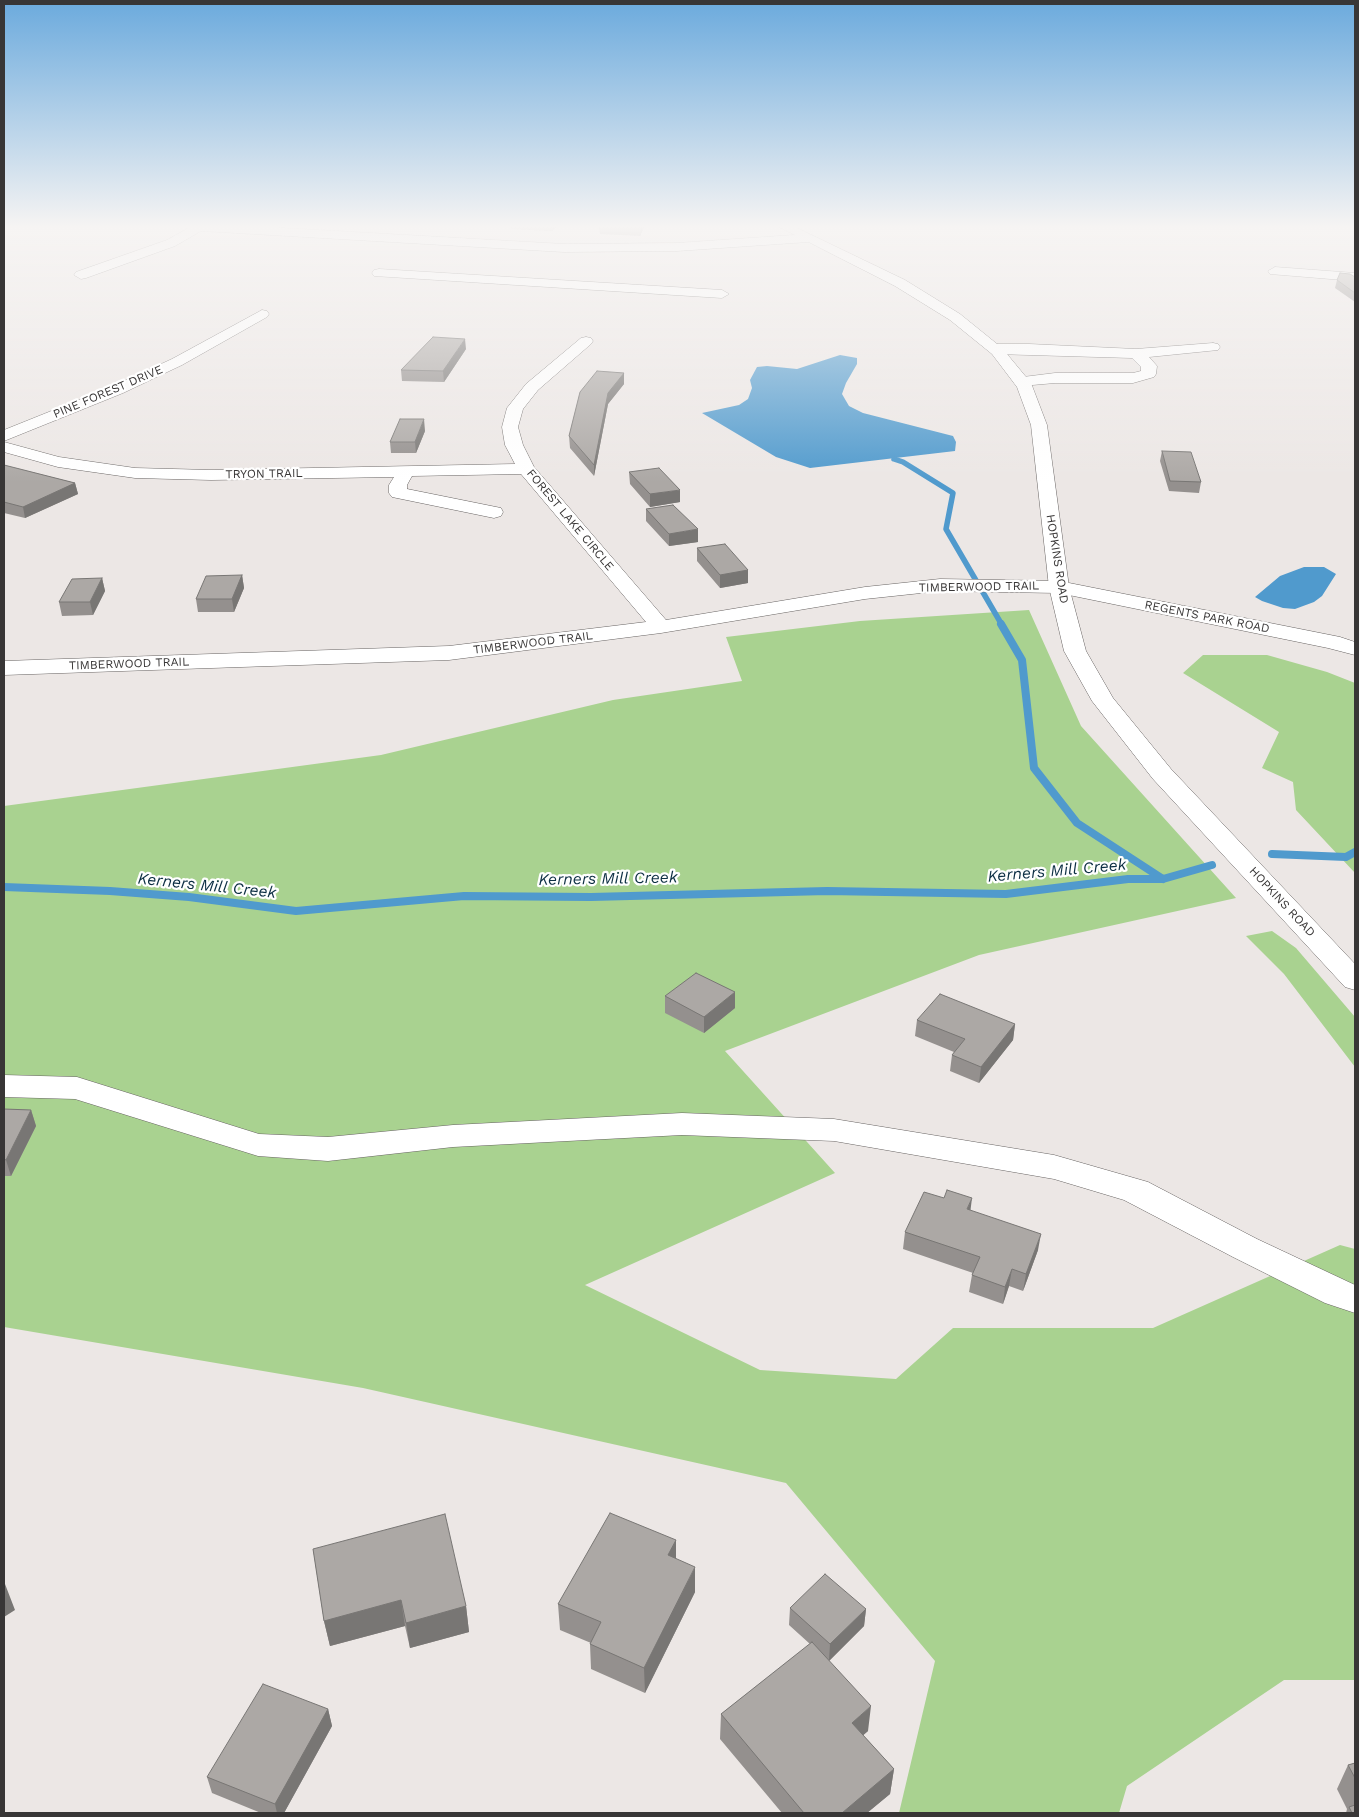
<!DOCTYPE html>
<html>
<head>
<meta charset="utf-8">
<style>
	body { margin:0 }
	#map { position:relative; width:1359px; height:1817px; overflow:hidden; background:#ece7e5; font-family:"Work Sans",sans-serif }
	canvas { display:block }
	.frame { position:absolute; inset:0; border:5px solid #383636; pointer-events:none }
</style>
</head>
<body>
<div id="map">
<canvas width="1359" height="1817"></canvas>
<div class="frame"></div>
</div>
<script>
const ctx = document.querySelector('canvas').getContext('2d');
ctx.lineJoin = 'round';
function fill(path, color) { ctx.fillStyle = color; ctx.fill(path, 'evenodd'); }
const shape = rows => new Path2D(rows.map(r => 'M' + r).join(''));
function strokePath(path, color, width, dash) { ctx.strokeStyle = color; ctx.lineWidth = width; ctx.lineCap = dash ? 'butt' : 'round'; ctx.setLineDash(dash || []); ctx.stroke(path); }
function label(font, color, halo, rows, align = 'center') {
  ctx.font = font + ' "Work Sans",sans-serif'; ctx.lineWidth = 4.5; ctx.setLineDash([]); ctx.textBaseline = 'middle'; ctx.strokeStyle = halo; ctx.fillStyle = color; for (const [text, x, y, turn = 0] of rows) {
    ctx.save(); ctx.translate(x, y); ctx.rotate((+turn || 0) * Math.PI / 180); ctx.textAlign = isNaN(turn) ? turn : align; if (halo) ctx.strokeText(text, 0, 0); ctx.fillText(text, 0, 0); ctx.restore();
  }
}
fill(shape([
	[1029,610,1081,726,1236,898,979,955,725,1051,835,1173,585,1285,760,1370,896,1379,953,1328,1153,1328,1340,1245,1355,1249,1355,1680,1284,1680,1127,1786,1119,1813,899,1813,935,1661,786,1483,363,1388,4,1327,4,806,381,755,613,700,742,681,726,637,860,621],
	[1203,655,1267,655,1327,672,1355,683,1355,873,1296,810,1293,782,1262,768,1279,732,1183,673],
	[1272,931,1296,948,1355,1017,1355,1067,1284,974,1246,936]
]), '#a9d290');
fill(shape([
	[840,355,857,358,857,364,846,383,842,394,849,406,863,413,953,436,956,442,955,451,810,468,776,457,702,413,739,405,748,399,752,388,750,380,757,367,767,366,797,369],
	[1304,567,1324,567,1336,574,1322,596,1314,602,1295,609,1283,608,1262,601,1255,597,1280,576]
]), '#509acd');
strokePath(shape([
	[894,459,903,462,953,493,946,529,1002,625]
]), '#509acd', 5.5);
strokePath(shape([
	[1001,624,1022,660,1034,768,1077,823,1163,879],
	[1272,854,1346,857,1355,852],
	[4,887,110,891,189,897,296,911,464,896,591,897,827,891,1006,894,1128,879,1163,879,1212,865]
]), '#509acd', 8);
const minor = shape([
	[190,227,267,227,564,244,677,243,808,234,814,238,808,242,677,251,564,252,201,231,175,246,86,278,81,279,74,275,76,272,167,240,190,227],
	[1275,267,1355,273,1355,281,1270,274,1268,271,1275,267],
	[379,269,722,290,729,294,722,298,374,276,372,273,374,270,379,269],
	[262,310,267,311,269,314,267,317,182,365,123,393,4,441,4,430,111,387,172,359,262,310],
	[586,337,591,338,593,341,591,344,538,390,523,409,518,427,523,445,534,467,666,620,865,587,940,579,1059,581,1340,637,1355,642,1355,655,1328,648,1059,593,940,591,865,599,661,633,449,660,4,675,4,661,449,646,646,622,521,474,412,476,407,485,407,489,501,508,503,512,501,516,494,518,392,497,389,493,389,485,394,477,211,480,135,478,58,467,4,452,4,442,59,457,135,468,211,470,515,464,505,445,502,427,507,408,526,384,581,338,586,337],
	[1213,343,1218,344,1220,347,1218,350,1149,357,1157,366,1156,374,1154,377,1133,383,1055,383,1021,386,1015,384,1013,381,1015,378,1055,373,1133,373,1141,371,1141,367,1132,358,995,354,990,352,987,349,990,346,995,344,1029,344,1136,349,1213,343],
	[4,1075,77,1077,259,1134,328,1137,453,1125,682,1113,834,1119,1054,1155,1148,1182,1257,1239,1355,1285,1355,1313,1325,1303,1233,1257,1124,1200,1054,1179,834,1141,682,1135,453,1147,328,1161,258,1156,75,1099,4,1097,4,1075]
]);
const major = shape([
	[779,227,795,227,905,280,960,314,1002,348,1031,383,1047,425,1069,587,1086,651,1113,698,1171,769,1355,964,1355,990,1345,987,1153,779,1092,701,1064,651,1049,587,1031,425,1017,387,992,354,950,320,895,286,779,227]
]);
strokePath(minor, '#686463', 1);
strokePath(major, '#686463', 1);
fill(minor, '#fff');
fill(major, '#fff');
fill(shape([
	[511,227,556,227,552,231,511,229],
	[599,227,644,227,640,236,600,234],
	[1355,277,1355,302,1335,288,1337,280],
	[466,349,444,382,402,381,401,370],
	[624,373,624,384,608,404,594,476,570,448,569,436],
	[425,431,416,453,391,453,390,442],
	[1162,451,1201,482,1199,493,1169,491,1160,461],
	[4,465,75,483,78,494,25,518,4,513],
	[629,472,680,502,650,507,630,484],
	[646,509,698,542,669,546,646,521],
	[697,548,748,570,748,583,720,588,697,561],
	[242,575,244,588,234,612,198,612,196,599],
	[102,578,105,591,93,615,62,616,59,602],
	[665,996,735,1008,704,1033,665,1013],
	[917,1020,1015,1024,1013,1040,979,1083,950,1071,952,1055,954,1052,915,1036],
	[4,1109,31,1110,36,1126,11,1176,4,1176],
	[970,1211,1038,1250,1023,1291,1009,1286,1003,1304,969,1292,972,1275,973,1273,903,1249,905,1232],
	[676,1540,676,1558,695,1592,645,1693,591,1669,590,1644,591,1643,560,1630,558,1604],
	[313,1549,466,1606,469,1632,410,1648,405,1626,330,1646,324,1621],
	[790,1608,866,1609,864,1626,829,1661,868,1731,863,1735,894,1769,890,1794,867,1813,782,1813,720,1739,721,1714,810,1644,789,1625],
	[328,1709,332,1726,284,1813,261,1813,212,1793,207,1777],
	[1355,1763,1355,1813,1346,1813,1347,1809,1337,1789,1348,1765]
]), '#94908e');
fill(shape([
	[552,227,556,227,552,231],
	[640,227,644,227,640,236],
	[465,339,466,349,444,382,443,371],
	[624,373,624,384,608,404,594,476,594,465,608,393],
	[424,419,425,431,416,453,415,442],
	[75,483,78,494,25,518,23,507],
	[680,490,680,502,650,507,650,494],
	[698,529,698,542,669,546,669,534],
	[748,570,748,583,720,588,720,575],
	[242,575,244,588,234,612,232,599],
	[102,578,105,591,93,615,90,602],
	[735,992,735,1008,704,1033,704,1017],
	[1015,1024,1013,1040,979,1083,981,1067],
	[31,1110,36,1126,11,1176,6,1160],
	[972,1198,970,1214,967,1209],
	[1041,1234,1038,1250,1023,1291,1026,1274],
	[1012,1269,1009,1286,1003,1304,1005,1287],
	[676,1540,676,1565,668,1555],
	[695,1567,695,1592,645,1693,644,1668],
	[5,1584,15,1610,4,1617,4,1585],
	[401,1600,405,1626,330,1646,324,1621],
	[466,1606,469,1632,410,1648,406,1623],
	[866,1609,864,1626,829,1661,830,1644],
	[871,1706,868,1731,849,1748,852,1723],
	[328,1709,332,1726,284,1813,277,1813,275,1804],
	[894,1769,890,1794,867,1813,842,1813]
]), '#787674');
const building = shape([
	[1340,273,1350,274,1355,277,1355,293,1337,280,1340,273],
	[433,337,465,339,443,371,401,370,433,337],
	[597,371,624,373,608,393,594,465,569,436,580,392,597,371],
	[400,419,424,419,415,442,390,442,400,419],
	[1162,451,1191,452,1201,482,1170,481,1162,451],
	[4,465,75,483,23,507,4,502,4,465],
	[659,468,680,490,650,494,629,472,659,468],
	[673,505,698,529,669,534,646,509,673,505],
	[725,544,748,570,720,575,697,548,725,544],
	[242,575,232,599,196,599,206,576,242,575],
	[102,578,90,602,59,602,72,579,102,578],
	[696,973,735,992,704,1017,665,996,696,973],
	[940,994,1015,1024,981,1067,952,1055,965,1039,917,1020,940,994],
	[4,1109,31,1110,6,1160,4,1159,4,1109],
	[947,1190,972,1198,967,1209,1041,1234,1026,1274,1012,1269,1005,1287,972,1275,980,1257,905,1232,924,1192,944,1198,947,1190],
	[610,1513,676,1540,668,1555,695,1567,644,1668,590,1644,601,1622,558,1604,610,1513],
	[445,1514,466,1606,406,1623,401,1600,324,1621,313,1549,445,1514],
	[825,1574,866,1609,830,1644,790,1608,825,1574],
	[812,1642,871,1706,852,1723,894,1769,842,1813,804,1813,721,1714,812,1642],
	[263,1684,328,1709,275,1804,207,1777,263,1684],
	[1355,1763,1355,1778,1348,1765,1355,1763],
	[1355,1805,1355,1813,1352,1813,1349,1807,1355,1805]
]);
fill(building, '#aca8a5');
strokePath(building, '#787674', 1);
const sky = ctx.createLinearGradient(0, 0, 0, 482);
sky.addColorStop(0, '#6baadd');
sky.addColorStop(0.47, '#f6f4f3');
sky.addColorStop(1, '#f6f4f300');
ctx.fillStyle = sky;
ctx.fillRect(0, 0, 1359, 482);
label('12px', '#383636', '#fff', [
	["PINE FOREST DRIVE",108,392,-23],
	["TRYON TRAIL",264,474,-1],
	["FOREST LAKE CIRCLE",570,520,50],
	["HOPKINS ROAD",1057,559,81],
	["TIMBERWOOD TRAIL",979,587,-1],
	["REGENTS PARK ROAD",1207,617,11],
	["TIMBERWOOD TRAIL",533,643,-7],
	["TIMBERWOOD TRAIL",129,664,-2],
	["HOPKINS ROAD",1282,902,47]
]);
label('italic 16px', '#0c2e43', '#fff', [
	["Kerners Mill Creek",1057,871,-5],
	["Kerners Mill Creek",608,879,-1],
	["Kerners Mill Creek",207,886,6]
]);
</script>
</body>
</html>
